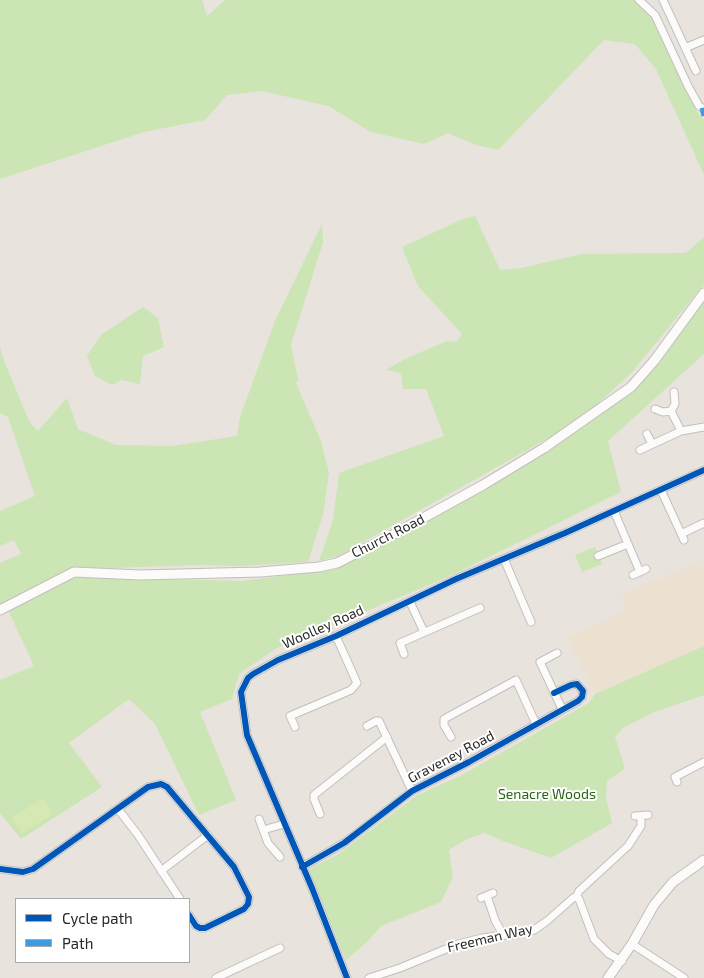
<!DOCTYPE html>
<html>
<head>
<meta charset="utf-8">
<style>
	body { margin:0 }
	#map { position:relative; width:704px; height:978px; overflow:hidden; background:#e8e3dd; font-family:"Exo 2",sans-serif }
	canvas { display:block }
	.legend { position:absolute; left:15px; top:898px; width:175px; height:65px; box-sizing:border-box; background:#fff; border:1px solid #a9a9a9; margin:0; padding:6px 9px; list-style:none; font-size:15px; color:#292929 }
	.legend li { display:flex; align-items:center; gap:10px; height:25px }
	.legend b { width:25px; border:1px solid #a9a9a9 }
</style>
</head>
<body>
<div id="map">
<canvas width="704" height="978"></canvas>
<ul class="legend">
<li><b style="height:6px;background:#0057b8"></b>Cycle path</li>
<li><b style="height:6px;background:#3d9ce1"></b>Path</li>
</ul>
</div>
<script>
const ctx = document.querySelector('canvas').getContext('2d');
ctx.lineJoin = 'round';
function fill(path, color) { ctx.fillStyle = color; ctx.fill(path, 'evenodd'); }
const shape = rows => new Path2D(rows.map(r => 'M' + r).join(''));
function strokePath(path, color, width, dash) { ctx.strokeStyle = color; ctx.lineWidth = width; ctx.lineCap = dash ? 'butt' : 'round'; ctx.setLineDash(dash || []); ctx.stroke(path); }
function label(font, color, halo, rows, align = 'center') {
  ctx.font = font + ' "Exo 2",sans-serif'; ctx.lineWidth = 4; ctx.setLineDash([]); ctx.textBaseline = 'middle'; ctx.strokeStyle = halo; ctx.fillStyle = color; for (const [text, x, y, turn = 0] of rows) {
    ctx.save(); ctx.translate(x, y); ctx.rotate((+turn || 0) * Math.PI / 180); ctx.textAlign = isNaN(turn) ? turn : align; if (halo) ctx.strokeText(text, 0, 0); ctx.fillText(text, 0, 0); ctx.restore();
  }
}
fill(shape([
	[704,560,704,646,595,694,567,637,628,610,621,595]
]), '#ece1d1');
fill(shape([
	[0,0,202,0,207,16,225,0,636,0,652,15,697,112,704,120,704,175,656,69,635,44,604,40,498,150,476,145,448,133,424,144,371,132,328,106,262,91,227,95,205,120,144,132,0,179],
	[475,216,500,270,521,268,582,254,686,253,704,237,704,284,633,371,589,412,547,439,338,556,319,561,333,520,339,473,444,436,426,389,403,389,401,373,386,370,405,359,447,341,456,342,462,334,418,286,402,247,463,219],
	[322,224,323,242,291,345,298,380,296,383,321,441,329,473,323,515,308,562,238,566,200,565,78,569,0,605,0,563,21,554,14,540,0,546,0,511,35,496,8,417,0,413,0,346,4,361,30,423,38,431,67,398,78,429,116,445,173,446,237,436,240,417,275,321],
	[704,296,704,354,608,441,621,492,448,577,275,649,239,674,232,699,200,712,236,800,199,815,155,724,129,699,69,743,102,787,21,839,0,813,0,680,34,666,8,610,69,577,242,581,335,569,427,519,630,392],
	[143,307,158,318,164,347,143,356,140,384,121,380,112,385,95,376,87,356,101,335],
	[595,547,602,564,582,572,575,555],
	[704,646,704,695,652,713,623,728,615,737,625,769,607,781,606,798,612,823,551,858,503,841,485,833,467,839,449,850,453,877,441,902,381,926,368,941,346,960,309,869,337,855,416,796,462,775,589,703,595,694]
]), '#cbe5b4');
fill(shape([
	[43,798,53,814,22,833,12,818]
]), '#d7e9b2');
const minor = shape([
	[639,0,655,15,688,86,699,106,704,109],
	[663,0,696,71],
	[685,48,704,40],
	[655,409,663,412,671,411,675,404,674,392],
	[671,411,681,431],
	[647,434,652,444],
	[640,450,681,431,704,427],
	[661,490,684,540],
	[614,511,640,572],
	[681,534,704,523],
	[598,556,628,544],
	[504,559,531,622],
	[633,575,646,569],
	[410,602,424,632],
	[557,653,540,662,562,709],
	[404,654,400,643,480,608],
	[367,726,376,721,379,721,412,791],
	[295,727,290,716,351,690,357,683,336,636],
	[451,737,444,725,444,719,516,680,536,724],
	[677,782,675,777,704,762],
	[118,809,138,835,180,899],
	[320,814,314,799,314,795,387,737],
	[635,816,648,815],
	[259,819,268,843,280,857],
	[263,830,284,824],
	[302,867,344,843,412,791,469,762,578,701,582,697,583,691,577,684,571,685,554,693],
	[0,869,23,872,33,869,148,787,161,784,167,787,234,867,249,897,248,904,244,909,205,928,200,928,196,926,189,915],
	[161,871,208,835],
	[487,896,495,920,503,935],
	[576,897,579,891,628,846,641,826,641,817],
	[576,897,579,899,594,939,609,954,622,961],
	[481,898,493,893],
	[632,944,684,978],
	[216,978,280,948],
	[347,978,312,888,247,735,241,692,248,678,253,674,278,660,336,636,456,579,565,533,704,470],
	[369,978,400,968,458,944,482,938,516,934,534,930,547,921,573,898,576,897]
]);
const tertiary = shape([
	[0,610,74,572,140,575,260,572,319,567,337,563,396,533,483,485,544,448,631,387,654,361,704,293],
	[608,978,632,944,654,905,673,882,704,860]
]);
strokePath(minor, '#c1bfbf', 9);
strokePath(tertiary, '#c1bfbf', 11);
strokePath(minor, '#fcfbfa', 7);
strokePath(tertiary, '#fcfbfa', 9);
strokePath(shape([
	[702,108,704,116]
]), '#3d9ce1', 5, [10, 5]);
strokePath(shape([
	[302,867,344,843,412,791,469,762,578,701,582,697,583,691,577,684,571,685,554,693],
	[0,869,23,872,33,869,148,787,161,784,167,787,234,867,249,897,248,904,244,909,205,928,200,928,196,926,189,915],
	[347,978,312,888,247,735,241,692,248,678,253,674,278,660,336,636,456,579,565,533,704,470]
]), '#0057b8', 6);
label('14px', '#292929', '#fff', [
	["Church Road",388,536,-27],
	["Woolley Road",323,627,-24],
	["Graveney Road",451,757,-28],
	["Freeman Way",490,938,-13]
]);
label('14px', '#2b6816', '#fff', [
	["Senacre Woods",547,794]
]);
</script>
</body>
</html>
